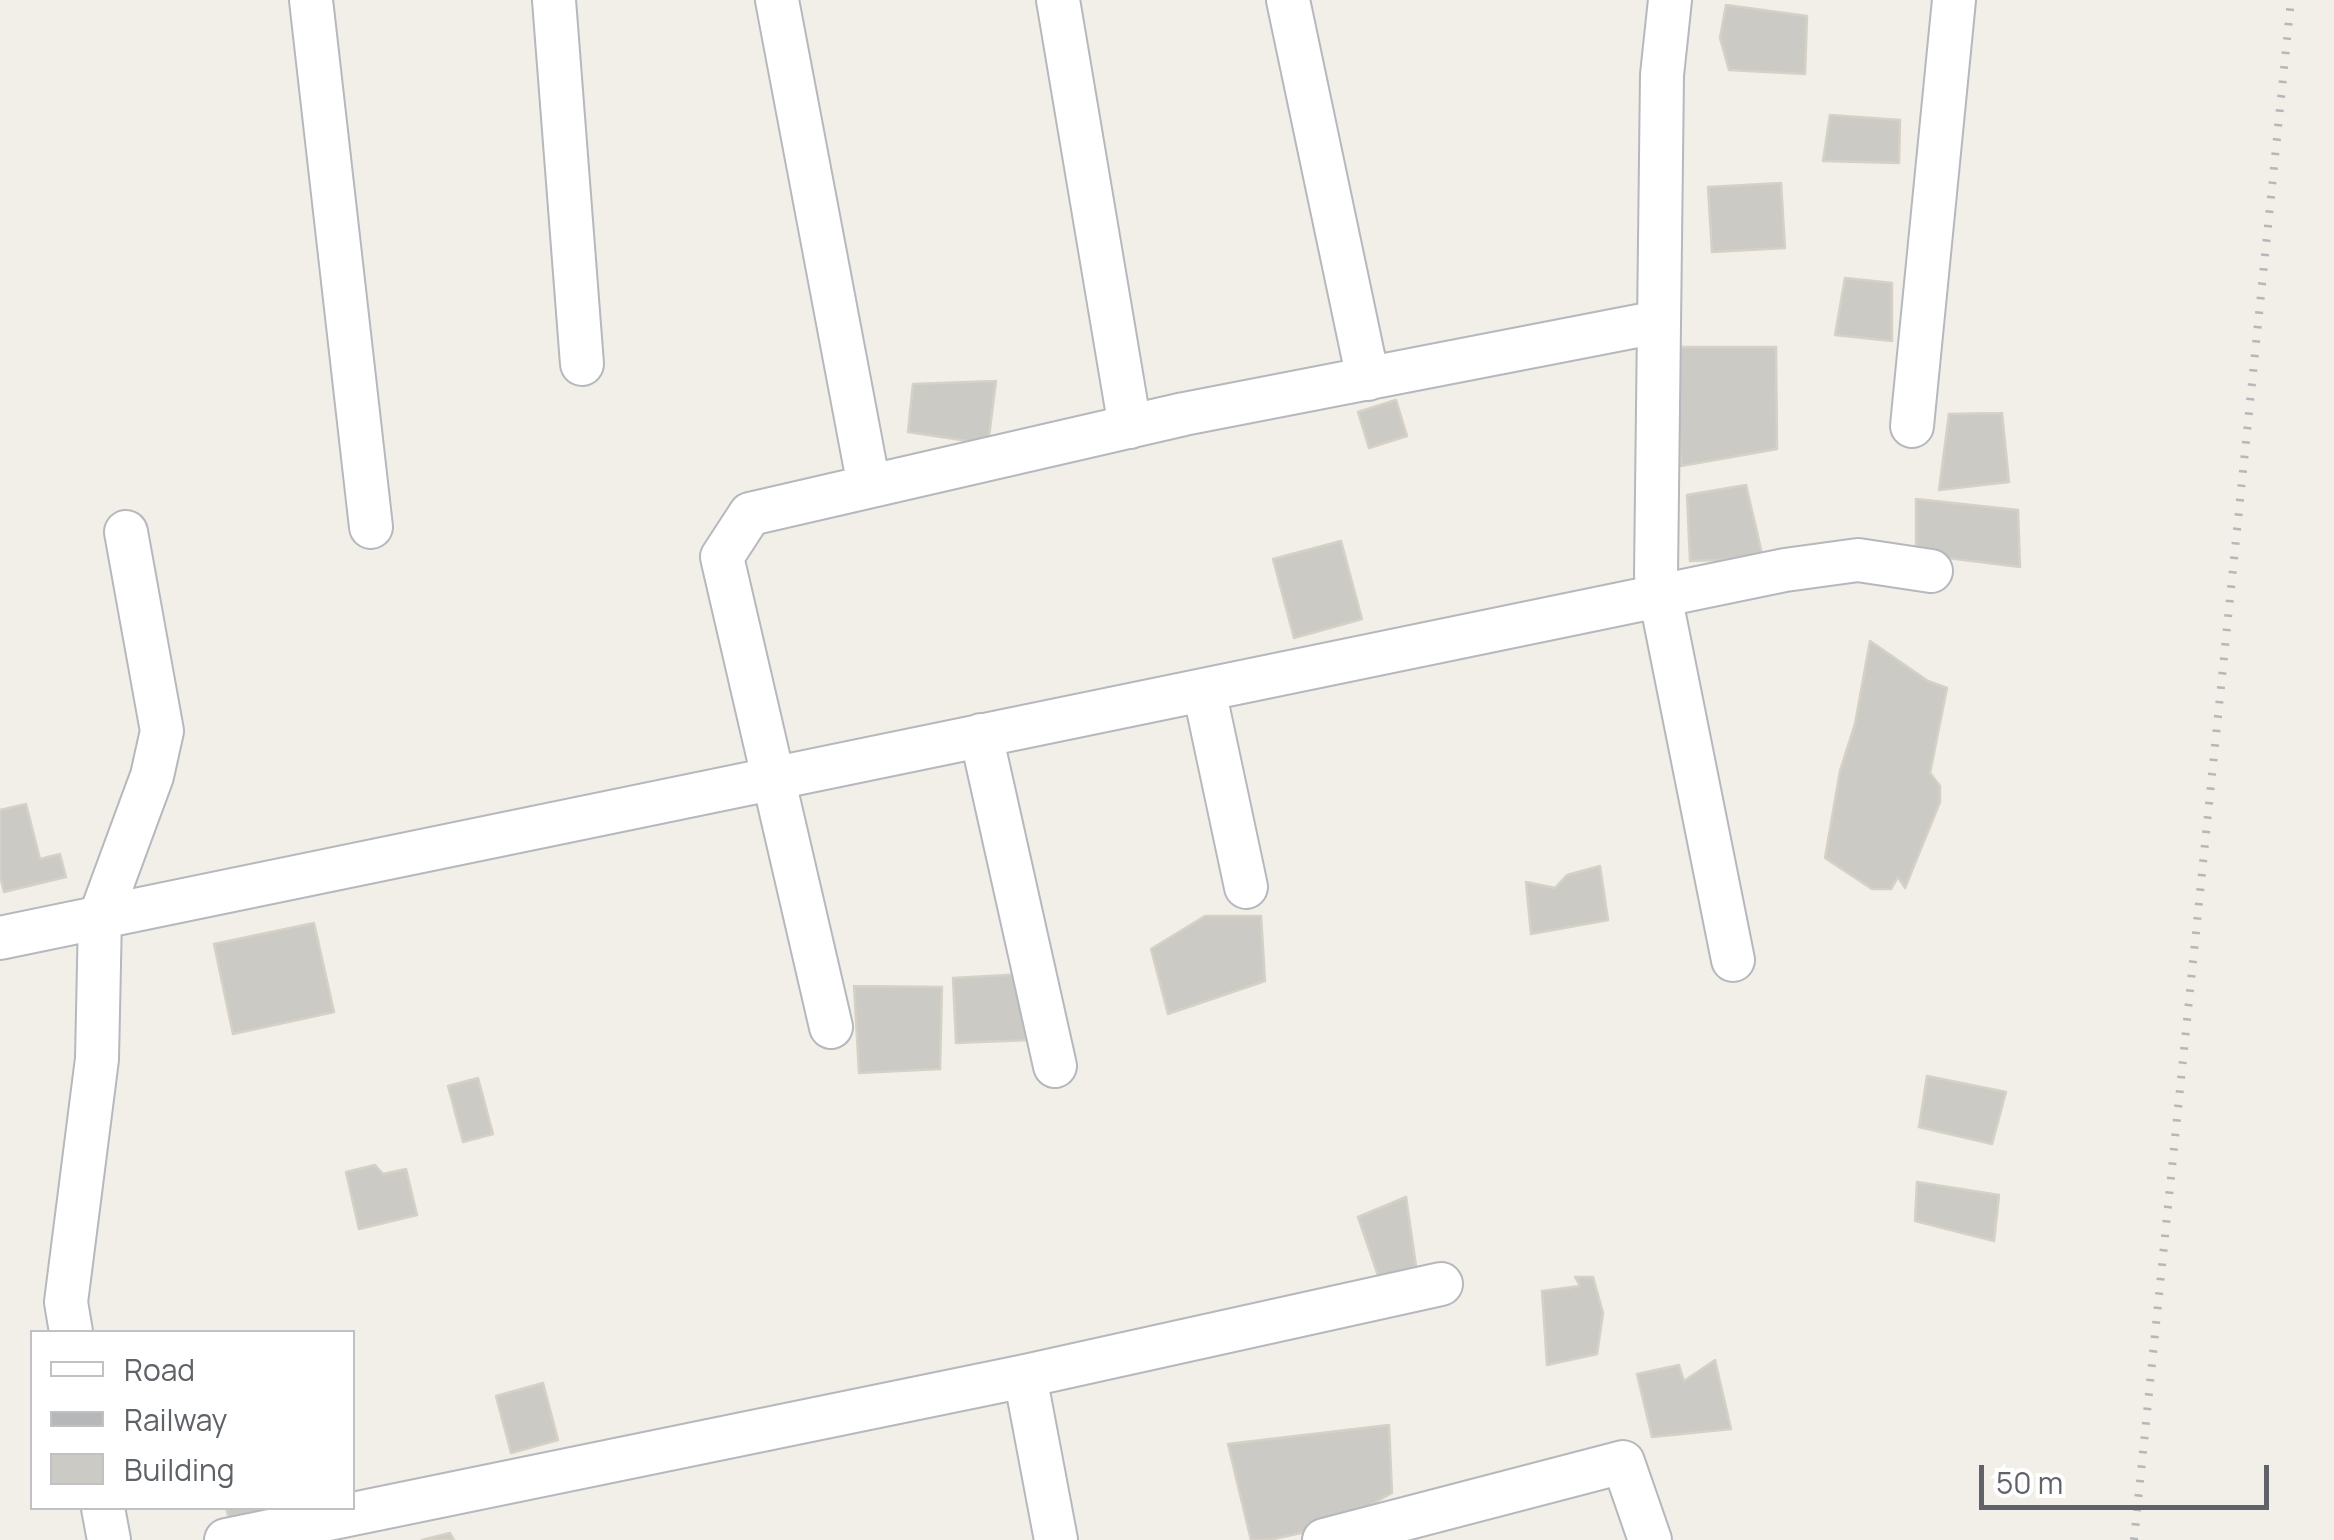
<!DOCTYPE html>
<html>
<head>
<meta charset="utf-8">
<style>
	body { margin:0 }
	#map { position:relative; width:2334px; height:1540px; overflow:hidden; background:#f1efe8; font-family:Manrope,sans-serif }
	canvas { display:block }
	.legend { position:absolute; left:30px; top:1330px; width:325px; height:180px; box-sizing:border-box; background:#fff; border:2px solid #bfc1c3; margin:0; padding:12px 18px; list-style:none; font-size:30px; color:#5f6368 }
	.legend li { display:flex; align-items:center; gap:20px; height:50px }
	.legend b { width:50px; border:2px solid #bfc1c3 }
	.scale { position:absolute; left:1979px; top:1465px; width:290px; height:45px; box-sizing:border-box; border:5px solid #5f6368; border-top:0; padding-left:12px; font-size:30px; line-height:35px; white-space:nowrap; color:#5f6368; -webkit-text-stroke:8px #fff; paint-order:stroke }
</style>
</head>
<body>
<div id="map">
<canvas width="2334" height="1540"></canvas>
<ul class="legend">
<li><b style="height:12px;background:#fff"></b>Road</li>
<li><b style="height:12px;background:#b6b7b8"></b>Railway</li>
<li><b style="height:28px;background:#cccac5"></b>Building</li>
</ul>
<div class="scale">50 m</div>
</div>
<script>
const ctx = document.querySelector('canvas').getContext('2d');
ctx.lineJoin = 'round';
function fill(path, color) { ctx.fillStyle = color; ctx.fill(path, 'evenodd'); }
const shape = rows => new Path2D(rows.map(r => 'M' + r).join(''));
function strokePath(path, color, width, dash) { ctx.strokeStyle = color; ctx.lineWidth = width; ctx.lineCap = dash ? 'butt' : 'round'; ctx.setLineDash(dash || []); ctx.stroke(path); }
const building = shape([
	[1726,5,1807,16,1805,74,1729,70,1720,38,1726,5],
	[1830,115,1900,120,1899,163,1823,161,1830,115],
	[1781,183,1785,248,1712,252,1708,187,1781,183],
	[1845,278,1892,283,1892,341,1835,335,1845,278],
	[1675,347,1776,347,1777,449,1681,466,1675,347],
	[996,381,988,444,908,432,913,384,996,381],
	[1396,400,1407,436,1369,448,1358,412,1396,400],
	[2002,413,2009,482,1939,490,1949,414,2002,413],
	[1746,485,1763,558,1690,561,1687,495,1746,485],
	[1916,499,2018,510,2020,567,1916,554,1916,499],
	[1341,541,1362,619,1294,638,1273,559,1341,541],
	[1870,641,1928,681,1947,688,1930,773,1940,786,1940,802,1905,888,1898,877,1891,889,1872,889,1825,858,1840,771,1855,724,1870,641],
	[26,804,40,859,60,854,66,877,4,892,0,875,0,810,26,804],
	[1600,866,1608,920,1531,934,1526,882,1555,888,1567,875,1600,866],
	[1205,916,1261,916,1265,981,1168,1014,1151,949,1205,916],
	[314,923,334,1012,233,1034,214,944,314,923],
	[1025,974,1029,1040,956,1043,953,978,1025,974],
	[854,986,942,987,940,1069,859,1073,854,986],
	[1927,1076,2006,1092,1992,1144,1919,1127,1927,1076],
	[478,1078,493,1134,463,1142,448,1086,478,1078],
	[375,1165,383,1174,406,1169,417,1215,359,1229,346,1172,375,1165],
	[1917,1182,1999,1195,1994,1241,1915,1221,1917,1182],
	[1406,1197,1416,1266,1381,1284,1358,1217,1406,1197],
	[1575,1277,1593,1277,1603,1313,1597,1354,1547,1365,1542,1291,1580,1286,1575,1277],
	[1715,1360,1731,1429,1652,1437,1637,1374,1679,1365,1684,1381,1715,1360],
	[543,1383,558,1440,511,1453,496,1396,543,1383],
	[1389,1425,1392,1493,1333,1526,1269,1540,1251,1540,1228,1444,1389,1425],
	[226,1508,289,1508,231,1527,226,1508],
	[450,1533,454,1540,422,1540,450,1533]
]);
fill(building, '#cccac5');
strokePath(building, '#d6d1c6', 2.5);
const minor = shape([
	[311,0,371,527],
	[554,0,582,364],
	[777,0,869,486],
	[1058,0,1130,427],
	[1288,0,1368,379],
	[1670,0,1662,75,1656,575,1733,960],
	[1912,426,1954,0],
	[1204,690,1246,887],
	[981,735,1055,1066],
	[0,938,1785,570,1858,560,1931,571],
	[831,1027,722,557,750,514,1184,414,1658,322],
	[71,1332,66,1302,97,1059,100,917,152,776,162,731,126,532],
	[1025,1376,1056,1540],
	[103,1508,109,1540],
	[226,1540,1025,1376,1441,1284],
	[1324,1540,1623,1462,1650,1540]
]);
strokePath(minor, '#b5b8bc', 46);
strokePath(minor, '#fff', 42);
strokePath(shape([
	[2134,1540,2291,0]
]), '#b6b7b8', 8, [2.5, 12]);
</script>
</body>
</html>
